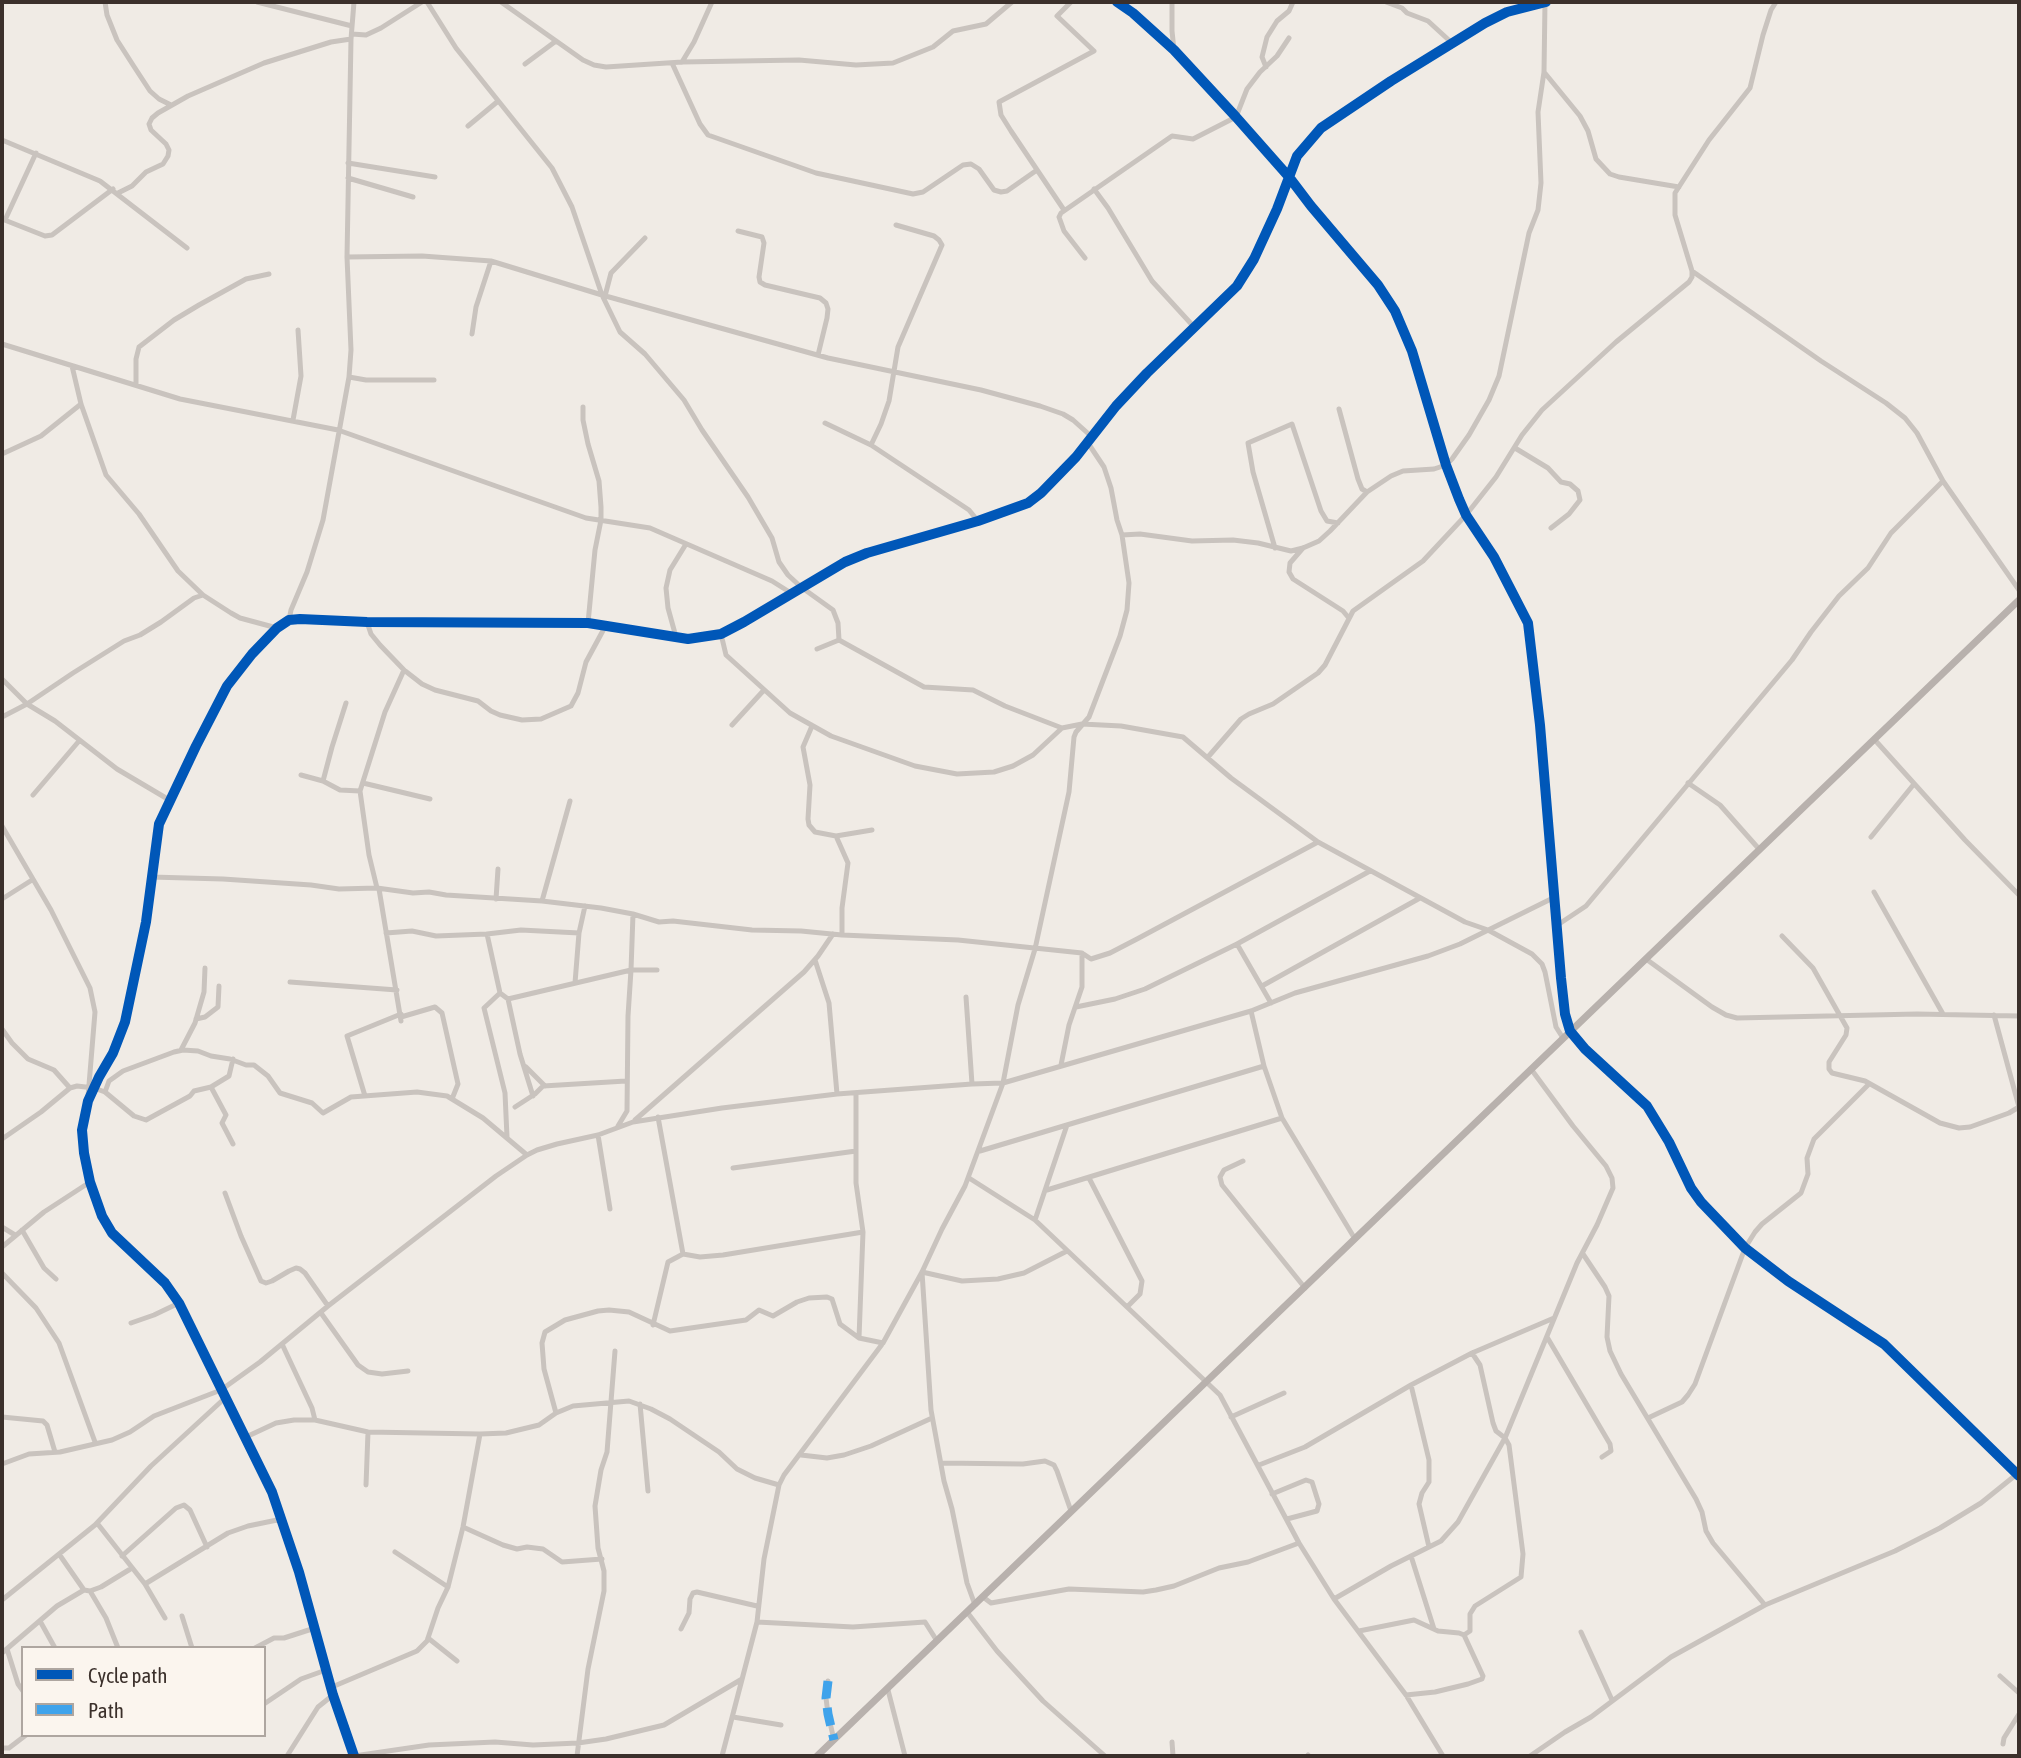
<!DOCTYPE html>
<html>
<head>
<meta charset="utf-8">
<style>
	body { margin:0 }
	#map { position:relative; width:2021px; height:1758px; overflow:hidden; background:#f0ebe5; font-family:"Asap Condensed",sans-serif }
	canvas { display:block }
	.frame { position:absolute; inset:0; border:4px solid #3b302b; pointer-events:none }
	.legend { position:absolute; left:21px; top:1646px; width:245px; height:91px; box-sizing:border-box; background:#fbf5ee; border:2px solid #aea6a0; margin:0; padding:9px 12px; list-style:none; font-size:21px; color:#3b302b }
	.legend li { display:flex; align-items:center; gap:14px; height:35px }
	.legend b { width:35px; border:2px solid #aea6a0 }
</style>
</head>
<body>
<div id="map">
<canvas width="2021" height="1758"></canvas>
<div class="frame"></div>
<ul class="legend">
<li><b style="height:9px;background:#0057b8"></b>Cycle path</li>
<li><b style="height:9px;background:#3fa3eb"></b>Path</li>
</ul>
</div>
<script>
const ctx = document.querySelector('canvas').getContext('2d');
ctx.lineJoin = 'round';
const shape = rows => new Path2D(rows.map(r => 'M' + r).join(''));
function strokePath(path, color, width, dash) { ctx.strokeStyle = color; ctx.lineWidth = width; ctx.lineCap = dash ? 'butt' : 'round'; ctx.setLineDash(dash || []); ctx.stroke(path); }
strokePath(shape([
	[105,2,107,15,117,40,133,65,150,91,159,99,171,105],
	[257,2,352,26],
	[427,2,456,48,552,168,572,207,602,295,620,332,645,354,684,400,702,430,748,497,772,538,779,562,788,575,801,587,833,610,838,623,839,640],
	[501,2,583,60,594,65,606,67,682,62,799,60,856,65,893,63,933,47,953,31,986,24,1012,2],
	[1117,2,1133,13,1174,50,1236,117,1289,177,1311,206,1378,285,1395,311,1412,351,1446,465,1459,499,1466,515,1494,557,1528,623,1540,725,1561,978,1565,1014,1570,1031,1585,1049,1647,1106,1669,1142,1691,1188,1701,1202,1745,1248,1788,1281,1884,1344,2019,1476],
	[1172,2,1172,31,1174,50],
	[1386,2,1402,8,1407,13,1428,21,1452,43],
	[352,34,366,35,381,28,422,2],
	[682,62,694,42,712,2],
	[672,63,700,124,708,135,816,173,913,194,923,192,963,165,971,164,979,169,994,190,1001,192,1007,191,1037,170],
	[525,64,556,41],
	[1266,67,1262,57,1267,37,1277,21,1289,11,1293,2],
	[1544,72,1580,116,1588,131,1596,159,1610,174,1619,177,1679,187],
	[468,126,497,102],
	[2,140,100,181,187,248],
	[348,163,435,177],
	[348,178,413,197],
	[1094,189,1108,208,1152,281,1195,328],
	[118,193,132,186,146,172,163,164,168,156,169,150,166,144,151,130,149,124,152,118,158,113,188,96,264,63,331,42,351,39],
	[1064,210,1011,131,1001,115,999,102,1094,51,1057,16,1071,2],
	[2,219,45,236,52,235,113,189],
	[5,220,36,153],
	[738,231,762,237,764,243,759,277,760,282,765,285,820,298,826,303,828,309,827,318,818,355],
	[347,257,422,256,491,261,602,295,828,358,981,390,1040,406,1063,414,1073,420,1092,437],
	[1085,258,1064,231,1059,217,1061,213,1172,136,1193,139,1236,117,1247,89,1260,72,1277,56,1289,38],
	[1692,271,1821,361,1886,403,1905,418,1917,433,1943,481,2019,590],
	[605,296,611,273,645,238],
	[472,334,476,307,491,261],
	[2,344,180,399,338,430,586,518,650,528,772,581,791,593],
	[72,366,81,404,106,475,139,514,178,571,203,595,231,613,240,618,277,628],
	[349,377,366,380,434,380],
	[136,385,136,359,139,347,174,320,199,305,246,279,269,274],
	[583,407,583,420,588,444,599,481,601,507,601,520,595,550,588,623],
	[1339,409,1358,479,1362,489,1367,492],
	[293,420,301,376,298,330],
	[825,423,871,445,969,510,978,521],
	[871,445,881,424,889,401,898,347,942,245,939,240,934,236,896,225],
	[1515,448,1548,468,1561,482,1570,484,1578,491,1580,500,1569,514,1551,528],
	[2,454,41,436,81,404],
	[1122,535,1140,534,1192,541,1233,540,1258,543,1291,551,1303,548,1319,541,1330,531,1367,492,1391,476,1403,471,1434,469,1446,465,1452,459,1469,435,1489,400,1499,376,1529,233,1538,210,1541,183,1538,112,1544,72,1545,2],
	[1275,548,1253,472,1248,443,1292,424,1321,511,1327,521,1338,523],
	[1303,548,1290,563,1289,572,1293,579,1343,611,1348,617],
	[289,620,291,610,307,572,323,520,349,377,351,350,347,257,351,39,354,2],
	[367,622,371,634,380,645,404,670,422,684,435,690,478,701,491,711,500,715,522,720,541,719,571,706,578,693,586,662,606,625],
	[721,634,726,655,790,713,831,736,915,766,957,774,994,772,1013,766,1033,755,1062,728,1082,724,1121,726,1183,737,1231,778,1318,842,1465,922,1488,930,1532,954,1542,964,1545,972,1556,1027,1563,1038],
	[676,637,668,608,666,588,670,570,686,544],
	[817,649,839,640,924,687,973,690,1005,706,1062,728],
	[2,679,27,704,73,673,124,641,140,635,161,622,194,598,203,595],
	[2,717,27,704,55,721,117,769,171,801],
	[732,725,764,690],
	[812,726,803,747,810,785,808,819,809,825,815,832,836,836,848,863,842,908,842,935],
	[1874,739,1965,840,2019,895],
	[1208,757,1241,719,1249,714,1273,704,1318,673,1325,665,1353,611,1423,561,1466,515,1496,477,1522,435,1542,410,1616,342,1689,282,1692,277,1692,271,1675,215,1675,193,1709,140,1750,88,1763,35,1771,10,1776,2],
	[301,775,323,781,340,790,360,791],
	[323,781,332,747,346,703],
	[363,783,430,799],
	[1688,783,1720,805,1759,849],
	[33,795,79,741],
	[2,826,51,910,90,988,95,1012,88,1097],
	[836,836,872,830],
	[1871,837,1914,784],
	[151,877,223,879,311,885,339,889,377,888,413,893,429,892,446,895,542,901,601,908,633,914,659,922,673,921,752,930,801,931,842,935,958,940,1082,953,1091,959,1110,953,1137,939,1318,842],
	[377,888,369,855,360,791,385,712,404,670],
	[379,889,401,1021],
	[1874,892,1943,1014],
	[2,899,32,880],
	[496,899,498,869],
	[542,901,570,801],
	[633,914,631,970,657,970],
	[1556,926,1586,906,1792,660,1811,632,1839,596,1868,568,1891,533,1943,481],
	[386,933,412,931,436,936,487,934,521,930,579,933],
	[487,934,500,993],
	[1782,936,1813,968,1847,1028,1846,1035,1829,1062,1829,1069,1832,1073,1865,1081,1940,1123,1959,1128,1970,1127,2009,1113,2019,1107,1994,1015],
	[1237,944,1271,1003],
	[1646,959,1712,1007,1726,1015,1737,1018,1917,1014,2019,1016],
	[815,960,829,1003,837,1094],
	[290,982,397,990],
	[575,983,579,933,585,906],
	[1262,986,1420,898],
	[966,997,972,1084],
	[508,999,631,970,628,1016,627,1111,618,1126],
	[1076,1007,1115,999,1145,989,1237,944,1370,871],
	[1251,1011,1264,1066,1282,1118,1355,1239],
	[401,1017,435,1007,442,1013,458,1084,452,1099],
	[196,1019,205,1017,218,1007,219,986],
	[2,1029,12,1043,28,1059,54,1070,70,1088],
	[181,1050,195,1023,204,992,205,968],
	[1061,1065,1069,1025,1082,987,1082,953],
	[526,1067,545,1086],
	[211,1087,226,1115,222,1123,233,1144],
	[105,1092,109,1081,123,1071,174,1052,183,1050,198,1051,211,1056,230,1059,246,1065,254,1065,268,1076,280,1093,312,1103,323,1113,351,1097,417,1092,447,1096,483,1118,527,1155],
	[856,1094,856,1183,863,1232,859,1338],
	[365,1096,347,1036,401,1014],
	[515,1107,535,1094,543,1086,626,1081],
	[658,1117,683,1254,700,1257,723,1255,863,1232],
	[635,1120,804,972,818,956,833,934],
	[598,1135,610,1209],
	[507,1137,505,1093,484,1008,500,993,508,999,520,1054,533,1096],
	[2,1139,41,1112,70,1088,77,1086,94,1088,105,1092,134,1116,146,1120,190,1096,194,1091,211,1087,229,1076,233,1059],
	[980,1151,1264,1066],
	[1243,1161,1224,1170,1220,1177,1222,1185,1305,1288],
	[733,1168,856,1151],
	[969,1178,1035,1220,1220,1395,1299,1543,1334,1599,1406,1695,1443,1756],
	[1089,1178,1142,1281,1140,1294,1127,1307],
	[1047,1190,1282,1118],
	[225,1193,241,1236,261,1281,266,1283,272,1281,289,1271,296,1268,300,1269,305,1273,328,1306],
	[1035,1220,1067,1125],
	[2,1227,15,1235],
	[22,1230,44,1268,56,1279],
	[2,1247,44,1212,90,1182],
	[1583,1254,1605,1287,1609,1296,1607,1337,1610,1351,1621,1374,1696,1499,1702,1512,1706,1531,1713,1543,1765,1605],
	[2,1273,36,1308,59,1343,95,1442],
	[321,1313,358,1365,368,1372,382,1374,408,1371],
	[131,1323,154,1315,179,1303],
	[653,1325,668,1262,683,1254],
	[1547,1337,1610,1444,1611,1451,1602,1457],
	[282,1344,312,1408,315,1420],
	[1411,1385,1429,1460,1429,1482,1422,1493,1419,1504,1429,1547],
	[640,1404,648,1491],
	[556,1413,544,1369,542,1343,545,1332,565,1320,598,1311,609,1310,629,1312,670,1331,746,1320,759,1310,773,1316,797,1302,809,1298,827,1297,832,1299,840,1324,859,1338,883,1343],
	[2,1417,43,1421,47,1425,55,1452],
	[1231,1417,1284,1393],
	[1648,1418,1682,1402,1688,1395,1695,1384,1745,1248,1755,1232,1762,1224,1801,1193,1808,1174,1807,1158,1814,1139,1869,1084],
	[246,1437,276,1423,294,1420,315,1420,368,1432,480,1434,506,1433,539,1425,556,1413,573,1406,629,1401,651,1409,670,1419,719,1452,737,1469,755,1478,779,1485],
	[801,1455,827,1458,844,1455,871,1446,932,1418],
	[941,1463,1023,1464,1045,1461,1054,1465,1057,1471,1071,1511],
	[2,1464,29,1454,60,1452,112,1440,130,1432,154,1416,221,1390,260,1362,328,1306,496,1176,527,1155,537,1150,557,1144,598,1135,633,1122,722,1108,837,1094,972,1084,1003,1083,1251,1011,1295,993,1428,956,1460,944,1553,898],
	[1259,1465,1305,1447,1411,1385,1472,1353,1554,1318],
	[366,1485,368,1432],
	[1272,1494,1306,1480,1312,1482,1319,1504,1317,1511,1287,1519],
	[97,1523,145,1584,165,1618],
	[463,1527,503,1545,517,1549,527,1547,543,1549,562,1562,602,1559],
	[395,1552,448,1587],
	[59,1554,84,1590],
	[122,1556,176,1508,184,1505,190,1510,207,1547],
	[1411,1556,1434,1629],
	[145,1584,228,1533,248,1526,282,1519],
	[90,1591,106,1618,118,1648],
	[983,1597,991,1603,1069,1589,1143,1592,1156,1590,1174,1586,1219,1568,1248,1562,1299,1543],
	[1334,1599,1391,1566,1441,1541,1458,1522,1505,1438,1577,1263,1597,1225,1613,1188,1612,1178,1606,1166,1573,1126,1531,1069],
	[2,1600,95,1525,151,1466,225,1398],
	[975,1605,967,1583,952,1509,944,1481,931,1410,922,1272,962,1281,998,1279,1024,1273,1067,1251],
	[967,1612,997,1651,1043,1701,1105,1756],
	[182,1616,192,1648],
	[40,1621,55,1648],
	[757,1622,853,1627,925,1622,937,1641],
	[681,1629,689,1613,690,1599,693,1593,697,1592,757,1606],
	[1359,1631,1414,1620,1438,1631,1459,1633,1464,1635],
	[1581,1632,1612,1700],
	[1464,1635,1470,1631,1470,1614,1475,1606,1521,1577,1523,1554,1509,1445,1505,1438,1496,1431,1493,1423,1480,1365,1472,1353],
	[428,1638,457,1661],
	[255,1648,274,1638,284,1638,315,1628],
	[7,1649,18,1684,23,1691],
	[2,1653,57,1606,84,1590,90,1591,101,1587,132,1568],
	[2000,1676,2019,1693],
	[828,1681,826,1698,828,1714,834,1740],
	[332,1687,417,1651,427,1641,438,1608,448,1587,463,1527,480,1434],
	[888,1690,905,1756],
	[1406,1695,1435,1692,1468,1684,1482,1679,1483,1676,1464,1635],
	[264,1704,301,1679,326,1670],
	[733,1717,781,1725],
	[1172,1742,1173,1756],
	[2003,1744,2004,1738,2019,1714],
	[2,1748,9,1748,26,1735],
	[1308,1755,1309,1756],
	[287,1756,318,1707,333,1695],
	[354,1756,333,1695,299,1572,272,1492,179,1303,165,1283,112,1233,102,1216,90,1182,84,1153,82,1130,88,1101,99,1077,113,1053,125,1022,146,922,159,824,196,746,227,686,252,654,277,628,289,620,300,619,367,622,588,623,688,639,721,634,744,622,845,562,867,553,978,521,1028,503,1041,493,1076,457,1116,406,1147,373,1237,286,1254,259,1277,209,1297,156,1321,128,1391,81,1485,23,1507,12,1546,2],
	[354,1756,429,1745,495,1742,533,1745,578,1743,606,1739,664,1725,742,1679],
	[577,1756,588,1669,604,1591,604,1571,598,1548,595,1506,601,1470,607,1452,615,1351],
	[722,1756,757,1622,764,1559,779,1485,784,1475,883,1343,922,1272,942,1229,965,1186,1003,1083,1018,1005,1035,949,1069,792,1074,737,1076,732,1089,717,1120,636,1127,610,1129,583,1122,535,1117,520,1111,488,1104,467,1088,443],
	[1530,1756,1565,1732,1591,1717,1671,1657,1765,1605,1895,1551,1940,1528,1981,1503,2017,1474]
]), '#c9c3be', 5);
strokePath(shape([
	[817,1756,2019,600]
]), '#b8b1ad', 7);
strokePath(shape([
	[828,1681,826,1698,828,1714,834,1740]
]), '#3fa3eb', 9, [18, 9]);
strokePath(shape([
	[1117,2,1133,13,1174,50,1236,117,1289,177,1311,206,1378,285,1395,311,1412,351,1446,465,1459,499,1466,515,1494,557,1528,623,1540,725,1561,978,1565,1014,1570,1031,1585,1049,1647,1106,1669,1142,1691,1188,1701,1202,1745,1248,1788,1281,1884,1344,2019,1476],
	[354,1756,333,1695,299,1572,272,1492,179,1303,165,1283,112,1233,102,1216,90,1182,84,1153,82,1130,88,1101,99,1077,113,1053,125,1022,146,922,159,824,196,746,227,686,252,654,277,628,289,620,300,619,367,622,588,623,688,639,721,634,744,622,845,562,867,553,978,521,1028,503,1041,493,1076,457,1116,406,1147,373,1237,286,1254,259,1277,209,1297,156,1321,128,1391,81,1485,23,1507,12,1546,2]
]), '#0057b8', 10);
</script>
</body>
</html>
